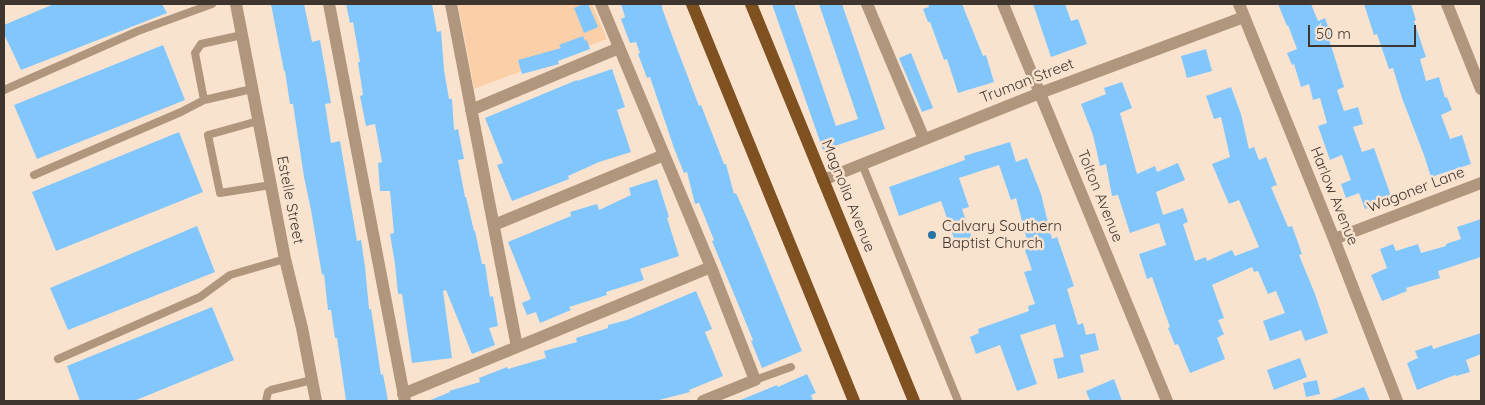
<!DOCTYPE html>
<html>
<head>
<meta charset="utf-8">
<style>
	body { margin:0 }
	#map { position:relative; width:1485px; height:405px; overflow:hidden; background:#f9e3cf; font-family:Quicksand,sans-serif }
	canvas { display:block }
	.frame { position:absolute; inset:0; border:5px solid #3e352e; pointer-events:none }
	.scale { position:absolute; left:1308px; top:25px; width:108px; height:22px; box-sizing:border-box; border:2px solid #3e352e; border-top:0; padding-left:6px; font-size:15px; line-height:18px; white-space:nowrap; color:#3e352e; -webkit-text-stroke:4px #f9e3cf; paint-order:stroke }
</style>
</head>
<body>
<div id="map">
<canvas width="1485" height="405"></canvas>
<div class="frame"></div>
<div class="scale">50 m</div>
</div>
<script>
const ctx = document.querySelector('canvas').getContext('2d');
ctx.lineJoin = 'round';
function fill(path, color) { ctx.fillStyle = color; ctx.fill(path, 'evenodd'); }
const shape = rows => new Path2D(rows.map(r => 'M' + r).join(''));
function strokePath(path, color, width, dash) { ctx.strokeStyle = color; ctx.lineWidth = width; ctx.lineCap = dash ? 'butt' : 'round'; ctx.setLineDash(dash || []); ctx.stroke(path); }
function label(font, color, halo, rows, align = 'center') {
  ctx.font = font + ' Quicksand,sans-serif'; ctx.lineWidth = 5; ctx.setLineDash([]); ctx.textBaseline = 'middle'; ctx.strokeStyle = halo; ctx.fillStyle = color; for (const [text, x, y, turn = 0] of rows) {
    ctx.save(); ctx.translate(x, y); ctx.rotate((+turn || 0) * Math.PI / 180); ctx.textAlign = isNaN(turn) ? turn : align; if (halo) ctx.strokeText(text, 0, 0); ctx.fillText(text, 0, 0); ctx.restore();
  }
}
fill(shape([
	[458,4,592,4,607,39,474,89]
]), '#fbd0a8');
fill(shape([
	[54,4,162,4,167,13,21,70,4,34,4,25],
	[271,4,304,4,312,42,320,40,331,103,325,104,331,143,340,141,357,241,361,240,365,267,369,309,371,309,381,375,383,374,388,401,346,401,337,338,335,338,331,310,328,310,324,274,322,275,311,210,304,177,293,104,290,104,285,71,284,71],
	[346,4,432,4,437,32,441,31,444,70,449,99,452,99,454,130,458,129,464,159,458,160,465,197,466,197,474,231,475,231,482,264,485,264,490,297,493,296,498,326,489,328,495,345,472,354,446,290,443,291,452,358,412,363,402,294,398,294,395,264,390,234,394,233,390,191,380,191,378,163,382,162,375,124,366,126,360,96,363,95,358,62,360,62,353,22,350,23],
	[584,4,588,4,598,27,584,33,574,8],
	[621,4,662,4,662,8,673,38,699,106,701,105,724,164,726,164,734,194,736,193,748,220,802,351,762,368,751,341,753,340,712,241,714,240,699,203,695,204,687,172,684,173,674,148,650,77,647,78,638,54,640,53,636,42,630,43,621,19,625,17],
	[772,4,794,4,836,126,858,119,819,4,842,4,885,129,823,150],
	[928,4,962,4,983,56,986,55,994,82,958,93,947,59,944,60,930,22,928,22,923,9,929,7],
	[1033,4,1065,4,1071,21,1078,19,1087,44,1051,57],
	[1278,4,1311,4,1318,21,1325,18,1331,35,1328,36,1344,87,1337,90,1344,111,1358,107,1363,124,1353,127,1362,152,1374,148,1392,199,1365,209,1359,193,1346,198,1341,184,1351,180,1342,155,1330,160,1318,126,1327,123,1320,98,1313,100,1309,84,1301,87,1294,64,1292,65,1287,53,1297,49,1288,25,1287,26],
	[1364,4,1411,4,1416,20,1414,21,1426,57,1420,59,1426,81,1439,77,1445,98,1447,97,1452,110,1441,115,1450,139,1462,135,1471,164,1431,177,1424,155,1402,98,1393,68,1389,69,1377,34,1374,35],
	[583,36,585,41,587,40,590,49,558,61,559,64,522,74,518,60,561,48,559,45],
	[163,45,185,100,37,159,14,105],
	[1206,49,1212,71,1187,78,1181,56],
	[911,53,933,108,922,112,899,58],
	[612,69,625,107,617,110,631,152,599,162,568,176,569,179,512,201,497,165,503,163,485,118,577,80,577,81],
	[1122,82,1132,108,1120,113,1137,174,1155,166,1157,172,1178,163,1185,180,1156,192,1163,215,1183,208,1188,222,1183,224,1195,261,1206,257,1207,261,1232,250,1235,256,1259,247,1239,200,1229,204,1212,164,1230,157,1221,117,1214,119,1206,96,1231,87,1241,114,1249,149,1254,147,1259,160,1266,157,1277,185,1271,187,1288,227,1292,226,1302,254,1299,255,1315,294,1328,333,1305,341,1301,330,1270,341,1263,321,1285,313,1276,291,1268,294,1258,271,1254,272,1252,267,1212,285,1224,318,1218,320,1224,334,1217,338,1225,359,1190,373,1178,344,1175,345,1168,328,1170,327,1152,277,1147,279,1139,254,1166,245,1159,223,1130,233,1118,195,1112,196,1106,164,1100,166,1093,135,1081,104,1106,94,1104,88],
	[179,132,203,192,56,251,32,192],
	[1010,142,1016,162,1027,158,1041,194,1052,239,1057,237,1074,286,1067,289,1078,325,1083,323,1086,335,1095,333,1099,350,1080,355,1084,372,1058,379,1053,359,1064,357,1055,324,1020,335,1037,384,1017,391,1000,345,976,354,970,337,979,333,978,329,1029,311,1028,306,1035,304,1024,272,1032,270,1025,250,1029,248,1016,198,1011,200,999,165,959,178,969,207,962,209,972,238,956,244,941,201,899,216,889,187,965,160,964,156],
	[657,179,669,217,667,218,679,256,640,269,644,280,606,292,607,295,569,307,571,310,540,323,536,312,527,315,522,303,531,299,508,242,571,216,570,212,597,204,599,210,631,195,629,188],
	[1481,219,1481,257,1438,271,1440,278,1406,288,1407,291,1382,301,1371,275,1387,268,1380,249,1393,244,1396,251,1418,244,1421,253,1446,246,1446,244,1461,239,1457,227],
	[197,226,215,272,68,330,50,288],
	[696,291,712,329,705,332,723,376,689,390,690,392,655,401,428,401,450,392,449,391,480,382,479,378,507,367,508,369,546,358,544,351,577,342,576,338,608,328,608,325,627,320],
	[212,307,234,360,134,401,80,401,67,366],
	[1481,333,1481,354,1466,360,1470,372,1456,376,1455,375,1417,390,1407,363,1418,358,1415,351,1432,345,1433,349],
	[1300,358,1307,377,1274,390,1267,370],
	[807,374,816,393,811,395,813,401,738,401,777,385,778,387],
	[1114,379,1122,401,1090,401,1086,391],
	[1317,380,1320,394,1306,397,1303,383],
	[1364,387,1370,401,1331,401,1331,400]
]), '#81c7fd');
strokePath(shape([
	[4,90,138,31,212,4],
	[204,100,195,53,201,44,242,35],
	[258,121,208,135,220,193,271,185],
	[862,164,958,401],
	[34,175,181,112,204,100,252,89],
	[58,359,200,297,230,275,285,259],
	[755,380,791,367],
	[266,401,268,392,271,390,312,380]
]), '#b1967e', 8);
strokePath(shape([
	[236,4,285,259,302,328,316,401],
	[329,4,405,401],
	[451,4,517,347],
	[601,4,711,267,755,380,703,401],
	[867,4,924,139],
	[1003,4,1167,401],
	[1239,4,1334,239,1397,401],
	[1447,4,1481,89],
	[471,110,619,48],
	[823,180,1040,93,1244,17],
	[494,225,664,155],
	[1334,239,1481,183],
	[403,394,711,267]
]), '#b1967e', 12);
strokePath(shape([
	[692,4,854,401],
	[751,4,914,401]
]), '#7f5120', 12);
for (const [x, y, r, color] of [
	[932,235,5,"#2873a6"]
]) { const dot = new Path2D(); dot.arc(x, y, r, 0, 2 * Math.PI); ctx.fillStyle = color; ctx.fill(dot); strokePath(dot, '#f9e3cf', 2); }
label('15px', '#3e352e', '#f9e3cf', [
	["Truman Street",1027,81,-21],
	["Wagoner Lane",1416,190,-21],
	["Magnolia Avenue",848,196,68],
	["Tolton Avenue",1100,196,68],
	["Harlow Avenue",1334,196,68],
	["Estelle Street",290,200,79]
]);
label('15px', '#3e352e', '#f9e3cf', [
	["Calvary Southern",942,226],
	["Baptist Church",942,243]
], 'left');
</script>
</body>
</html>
